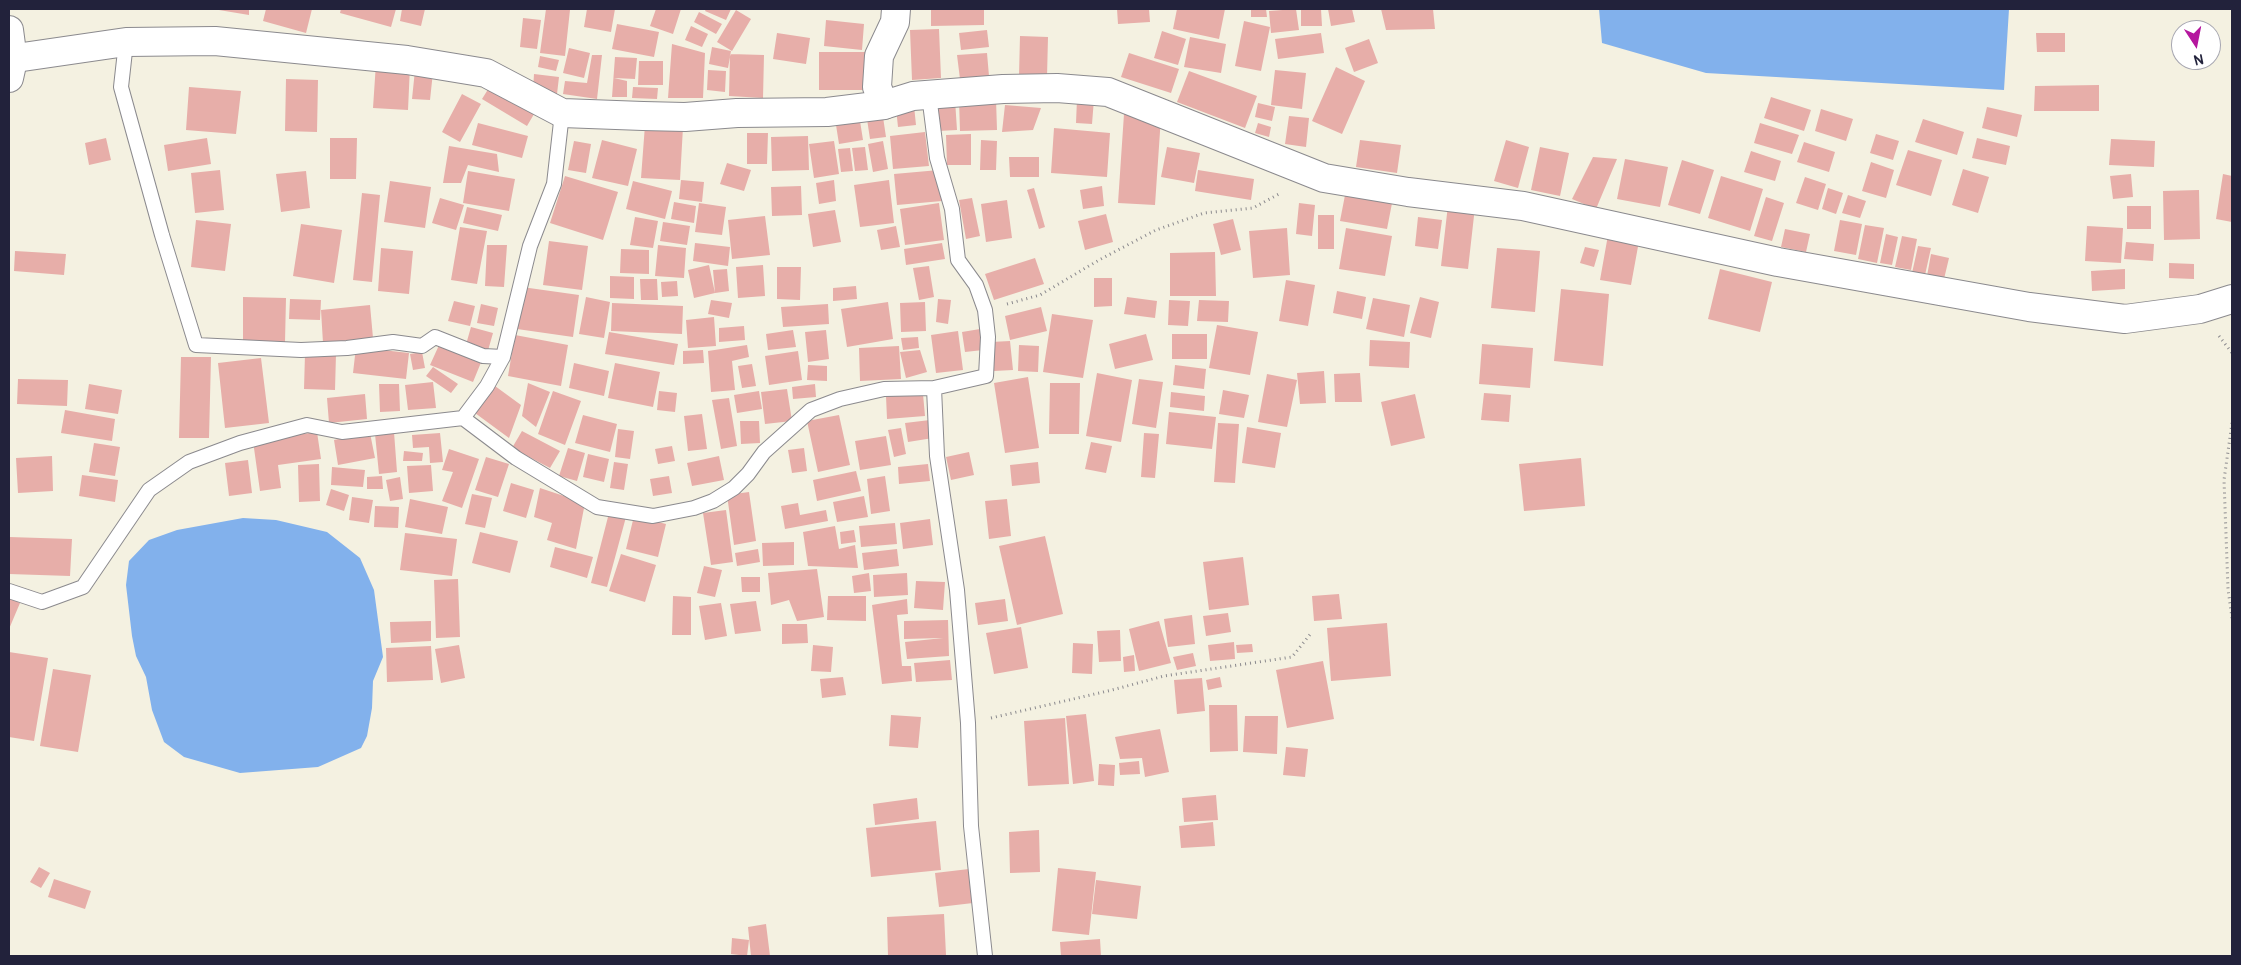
<!DOCTYPE html>
<html>
<head>
<meta charset="utf-8">
<style>
	body { margin:0 }
	#map { position:relative; width:2241px; height:965px; overflow:hidden; background:#f4f1e1; font-family:Pangolin,sans-serif }
	canvas { display:block }
	.frame { position:absolute; inset:0; border:10px solid #22223b; pointer-events:none }
	.north { position:absolute; left:2171px; top:20px; width:50px; height:50px; box-sizing:border-box; background:#fff; border:1px solid #a7a7b1; border-radius:50%; rotate:169deg; font-size:14px; font-weight:700; line-height:20px; text-align:center; color:#22223b }
	.north::after { content:''; display:block; margin:auto; width:18px; height:22px; background:#b5179e; clip-path:polygon(50% 0,100% 100%,50% 72%,0 100%) }
</style>
</head>
<body>
<div id="map">
<canvas width="2241" height="965"></canvas>
<div class="frame"></div>
<div class="north">N</div>
</div>
<script>
const ctx = document.querySelector('canvas').getContext('2d');
ctx.lineJoin = 'round';
function fill(path, color) { ctx.fillStyle = color; ctx.fill(path, 'evenodd'); }
const shape = rows => new Path2D(rows.map(r => 'M' + r).join(''));
function strokePath(path, color, width, dash) { ctx.strokeStyle = color; ctx.lineWidth = width; ctx.lineCap = dash ? 'butt' : 'round'; ctx.setLineDash(dash || []); ctx.stroke(path); }
fill(shape([
	[1599,9,2009,9,2004,90,1706,73,1602,43],
	[243,518,276,520,327,532,360,558,374,590,383,657,373,681,372,708,367,736,361,748,318,767,240,773,184,757,164,742,152,710,146,677,136,656,132,636,126,585,129,561,149,540,177,530]
]), '#82b1ec');
fill(shape([
	[213,9,249,9,249,15],
	[266,9,312,9,306,33,263,21],
	[341,9,396,9,391,27,340,13],
	[402,9,425,9,421,26,400,21],
	[546,9,570,10,565,56,540,53],
	[587,9,615,9,611,32,584,27],
	[656,9,681,9,673,34,650,26],
	[706,9,731,9,726,20,705,11],
	[931,9,984,9,984,25,931,26],
	[1117,9,1149,9,1150,22,1118,24],
	[1177,9,1225,9,1219,39,1173,29],
	[1251,9,1266,9,1267,17,1251,17],
	[1296,9,1299,30,1271,33,1269,11],
	[1301,9,1321,9,1322,26,1301,26],
	[1328,9,1352,9,1355,22,1331,26],
	[1381,9,1433,9,1435,29,1386,30],
	[736,10,751,19,732,51,717,42],
	[699,12,722,24,716,34,694,22],
	[523,18,541,20,537,49,520,47],
	[826,20,864,24,862,50,824,46],
	[1244,21,1270,27,1261,71,1235,66],
	[617,24,659,32,654,57,612,49],
	[691,26,708,34,702,47,685,40],
	[939,29,941,78,912,80,910,30],
	[987,30,989,47,961,50,959,33],
	[1162,31,1186,39,1178,65,1154,58],
	[777,33,810,38,806,64,773,59],
	[1321,33,1324,53,1278,59,1275,39],
	[2036,33,2065,33,2065,52,2037,52],
	[1020,36,1048,37,1047,77,1019,76],
	[1190,37,1226,44,1221,73,1184,67],
	[1369,39,1378,63,1354,72,1345,48],
	[672,44,705,53,703,98,668,98],
	[712,47,731,51,728,68,709,64],
	[569,48,590,53,584,78,563,73],
	[819,52,866,52,866,90,819,90],
	[987,53,989,76,960,79,957,55],
	[1129,53,1179,69,1171,93,1121,77],
	[730,54,764,55,763,98,729,96],
	[592,55,602,55,597,99,563,94,565,81,587,83],
	[540,56,559,60,556,71,538,67],
	[615,57,637,58,635,79,614,78,627,81,627,97,612,97],
	[639,61,663,61,663,85,638,85],
	[376,63,410,66,408,110,373,108],
	[1336,67,1365,81,1342,134,1312,121],
	[415,70,433,72,430,100,412,99],
	[708,70,726,71,725,92,707,90],
	[1275,70,1306,73,1302,109,1271,105],
	[1189,71,1257,96,1245,128,1177,102],
	[534,74,559,77,557,94,533,91],
	[286,79,318,80,317,132,285,131],
	[492,83,537,109,527,126,482,99],
	[2099,85,2099,111,2034,111,2035,86],
	[189,87,241,91,236,134,186,130],
	[633,87,658,88,657,99,632,98],
	[462,94,481,104,460,142,442,132],
	[1771,97,1811,110,1804,131,1764,118],
	[996,99,997,130,960,131,959,100],
	[1077,99,1094,99,1092,124,1076,123],
	[955,100,957,130,938,131,936,102],
	[1258,103,1275,107,1272,121,1255,117],
	[1005,105,1041,108,1033,130,1002,132],
	[914,106,916,125,898,127,896,108],
	[1987,107,2022,115,2017,137,1982,128],
	[1821,109,1853,119,1846,141,1815,131],
	[1124,114,1161,117,1155,205,1118,203],
	[1289,116,1309,118,1306,147,1285,144],
	[883,117,886,137,870,139,867,119],
	[1923,119,1964,132,1957,155,1915,142],
	[860,121,863,140,839,144,836,125],
	[478,123,528,136,522,158,472,145],
	[1258,123,1271,127,1269,137,1255,133],
	[1760,123,1799,135,1792,154,1754,143],
	[645,125,683,127,680,180,641,178],
	[1054,128,1110,133,1107,177,1051,173],
	[925,132,929,166,893,169,890,136],
	[747,133,768,133,767,164,747,164],
	[971,134,971,165,947,165,946,135],
	[1876,134,1899,141,1893,160,1870,153],
	[808,136,809,170,772,171,771,137],
	[106,138,111,160,89,165,85,143],
	[207,138,211,164,168,171,164,145],
	[330,138,357,138,356,179,330,179],
	[1977,138,2010,146,2006,165,1972,158],
	[2111,139,2155,141,2154,167,2109,165],
	[602,140,637,149,628,186,592,178],
	[981,140,997,141,996,170,980,170],
	[1360,140,1401,145,1397,173,1356,167],
	[1506,140,1529,147,1518,188,1494,181],
	[574,141,591,144,586,173,568,170],
	[834,141,839,174,814,178,809,144],
	[883,141,888,169,873,172,868,144],
	[1804,142,1835,152,1829,172,1797,162],
	[449,146,497,154,499,172,468,165,461,183,443,183],
	[865,147,868,170,855,171,852,148],
	[1167,147,1200,153,1194,183,1161,177],
	[1540,147,1569,153,1560,196,1531,190],
	[850,148,853,171,841,172,838,149],
	[1908,150,1942,160,1931,196,1896,185],
	[1751,151,1781,161,1775,181,1744,172],
	[1009,157,1039,157,1039,177,1010,177],
	[1593,157,1617,159,1596,209,1572,199],
	[1625,159,1668,167,1660,207,1617,199],
	[1682,160,1714,170,1700,214,1668,205],
	[1871,162,1894,170,1886,198,1862,191],
	[727,163,751,170,744,191,720,184],
	[1963,169,1989,177,1978,213,1952,205],
	[220,170,224,210,195,213,191,173],
	[939,170,942,201,897,205,894,174],
	[1198,170,1254,179,1251,200,1195,191],
	[306,171,310,208,281,212,276,174],
	[468,171,515,179,509,211,463,203],
	[2131,174,2133,197,2113,199,2110,176],
	[2223,174,2232,176,2232,222,2216,219],
	[565,176,618,192,603,240,550,223],
	[1721,176,1763,189,1750,231,1708,218],
	[1805,177,1826,184,1818,210,1796,203],
	[681,180,704,182,702,202,679,199],
	[834,180,836,201,819,204,816,183],
	[889,180,894,223,860,227,854,185],
	[390,181,431,187,425,228,384,222],
	[633,181,672,191,665,219,626,209],
	[801,186,802,215,772,216,771,187],
	[1102,186,1104,206,1083,209,1080,190],
	[1034,188,1045,227,1039,229,1027,190],
	[1828,188,1843,193,1836,214,1822,209],
	[1346,190,1393,198,1387,229,1340,221],
	[2199,190,2200,239,2164,240,2163,191],
	[362,193,380,195,372,282,353,280],
	[1848,195,1866,201,1860,218,1842,213],
	[1766,197,1784,203,1772,241,1754,236],
	[440,198,464,205,456,230,432,223],
	[972,198,980,236,966,239,959,200],
	[1007,200,1012,238,986,242,981,204],
	[674,202,696,206,694,223,671,219],
	[699,203,726,207,722,235,695,232],
	[939,203,944,240,905,245,900,209],
	[1299,203,1315,205,1312,236,1296,234],
	[1448,205,1475,207,1468,269,1441,266],
	[2127,206,2151,206,2151,229,2127,229],
	[467,207,502,215,498,231,463,223],
	[835,210,841,242,813,247,808,214],
	[1106,214,1113,242,1085,250,1078,221],
	[1318,215,1334,215,1334,249,1318,249],
	[765,216,770,255,732,259,728,220],
	[635,217,658,221,653,248,630,245],
	[1418,217,1442,220,1438,249,1415,246],
	[1233,219,1241,250,1221,255,1213,224],
	[196,220,231,224,225,271,191,267],
	[1840,220,1862,224,1856,255,1834,251],
	[663,222,690,226,687,245,660,241],
	[301,224,342,230,334,283,293,276],
	[1865,225,1884,228,1877,263,1858,259],
	[896,226,900,247,881,250,877,230],
	[2087,226,2123,228,2121,263,2085,261],
	[460,227,487,231,477,284,451,280],
	[1287,228,1290,275,1253,278,1249,231],
	[1346,228,1392,236,1385,276,1339,269],
	[1785,229,1810,234,1806,252,1781,247],
	[1886,234,1898,237,1892,265,1880,263],
	[1608,235,1639,241,1631,285,1600,280],
	[1902,236,1917,239,1911,270,1895,267],
	[549,241,588,246,582,290,543,285],
	[2126,242,2154,244,2153,261,2124,259],
	[695,243,730,247,728,266,693,261],
	[942,243,945,259,906,265,904,249],
	[487,245,507,245,504,287,485,286],
	[658,245,686,248,684,278,655,276],
	[1918,246,1931,248,1925,275,1912,273],
	[1585,247,1599,250,1594,267,1580,263],
	[381,248,413,251,409,294,378,291],
	[1497,248,1540,251,1535,312,1491,308],
	[621,249,649,250,649,274,620,273],
	[15,251,66,254,64,275,14,271],
	[1215,252,1216,296,1170,296,1170,253],
	[1931,254,1949,258,1944,279,1927,276],
	[1035,258,1044,284,994,300,985,274],
	[2169,263,2194,264,2194,279,2169,278],
	[709,265,715,293,694,298,688,270],
	[763,265,765,296,738,298,736,267],
	[929,266,934,297,919,300,913,268],
	[777,267,801,267,800,300,777,299],
	[727,269,729,291,715,293,713,270],
	[1720,269,1772,282,1760,332,1708,319],
	[2125,269,2125,289,2092,291,2091,271],
	[610,276,634,277,634,299,610,298],
	[1094,278,1112,278,1112,306,1094,307],
	[640,279,657,279,658,300,641,300],
	[1286,280,1315,285,1308,326,1279,321],
	[677,281,678,296,662,297,661,282],
	[856,286,857,299,833,301,833,288],
	[522,287,579,295,573,337,517,329],
	[1561,289,1609,294,1603,366,1554,361],
	[1337,291,1366,297,1362,319,1333,313],
	[243,297,286,298,285,342,243,341],
	[586,297,610,302,604,338,579,334],
	[1127,297,1157,301,1155,318,1124,314],
	[1420,297,1439,302,1431,338,1410,333],
	[1373,298,1410,305,1404,337,1366,329],
	[290,299,321,300,320,320,289,319],
	[938,299,951,300,948,324,936,322],
	[711,300,732,303,729,318,708,314],
	[1169,300,1190,301,1188,326,1168,325],
	[1199,300,1229,301,1228,322,1197,321],
	[454,301,475,306,470,326,448,321],
	[888,302,893,339,847,347,841,309],
	[925,302,926,331,901,332,900,303],
	[612,303,683,306,682,334,611,331],
	[481,304,498,308,494,326,477,323],
	[828,304,829,324,783,327,781,307],
	[370,305,373,338,323,343,321,310],
	[1041,307,1047,331,1010,340,1005,316],
	[1052,314,1093,320,1083,378,1043,372],
	[714,317,716,346,688,348,686,320],
	[1217,325,1258,332,1250,375,1209,368],
	[744,326,745,340,719,342,719,328],
	[471,327,493,333,487,354,465,348],
	[980,329,983,350,965,352,962,332],
	[793,330,796,347,768,350,766,334],
	[826,330,829,359,808,362,805,332],
	[958,331,963,370,936,373,931,335],
	[609,332,678,344,674,365,605,354],
	[1146,334,1153,360,1115,369,1109,344],
	[1172,334,1207,334,1207,359,1172,359],
	[515,335,568,345,561,386,508,376],
	[918,337,919,348,903,350,901,338],
	[1370,340,1410,342,1409,368,1369,366],
	[1010,341,1013,370,994,371,991,342],
	[440,343,482,360,473,382,430,365],
	[1482,344,1533,348,1530,388,1479,384],
	[747,345,749,357,732,361,735,390,711,392,708,351],
	[1019,345,1039,346,1038,372,1018,371],
	[899,346,901,379,860,381,859,348],
	[356,347,409,353,406,379,353,373],
	[703,350,704,363,683,364,683,351],
	[920,350,927,372,906,378,900,352],
	[798,351,802,380,769,385,765,356],
	[422,352,425,368,413,370,410,354],
	[305,354,336,354,335,390,304,389],
	[181,357,211,357,209,438,179,438],
	[261,358,269,423,225,428,218,363],
	[574,363,609,371,604,396,569,388],
	[615,363,660,372,653,407,608,398],
	[752,364,756,386,742,388,738,366],
	[808,365,827,366,827,381,807,380],
	[1175,365,1206,369,1204,389,1173,385],
	[433,367,458,384,451,393,426,376],
	[1324,371,1326,403,1300,404,1297,373],
	[1097,373,1132,380,1121,442,1086,436],
	[1360,373,1362,402,1335,402,1334,374],
	[1267,374,1297,380,1287,427,1258,422],
	[1028,377,1039,448,1005,453,994,383],
	[18,379,68,380,67,406,17,404],
	[1139,379,1163,382,1156,428,1132,424],
	[433,382,436,408,408,410,405,385],
	[528,383,550,392,536,427,522,416],
	[1050,383,1080,383,1079,434,1049,434],
	[89,384,122,390,118,414,85,409],
	[379,384,399,384,400,411,380,412],
	[815,384,816,397,793,399,792,387],
	[495,386,521,405,509,438,475,413],
	[787,389,792,421,765,424,761,392],
	[1223,390,1249,395,1244,418,1219,414],
	[553,391,581,401,565,445,538,434],
	[659,391,677,393,675,412,657,410],
	[759,391,762,409,737,413,734,395],
	[1171,392,1205,396,1204,411,1170,407],
	[1484,393,1511,395,1509,422,1481,420],
	[365,394,367,419,329,423,327,398],
	[923,394,925,416,887,419,886,396],
	[1415,394,1425,438,1391,446,1381,402],
	[729,398,737,446,721,449,712,400],
	[65,410,115,419,112,441,61,433],
	[1169,412,1216,417,1212,449,1166,444],
	[702,414,707,449,688,451,684,416],
	[583,415,617,424,610,452,575,443],
	[839,415,850,465,818,472,807,421],
	[930,420,933,438,908,442,905,423],
	[740,421,759,421,760,443,741,444],
	[1218,423,1239,424,1235,483,1214,482],
	[1247,427,1281,433,1275,468,1242,463],
	[901,428,906,454,894,457,888,430],
	[618,429,634,431,630,459,615,457],
	[522,431,560,451,550,468,512,448],
	[317,432,321,459,278,465,281,488,260,491,253,441],
	[394,432,397,472,379,474,375,434],
	[370,433,375,458,338,465,334,440],
	[440,433,443,462,430,463,429,447,413,448,412,435],
	[1144,433,1159,434,1155,478,1141,477],
	[886,436,891,465,860,470,855,441],
	[1091,442,1112,446,1106,473,1085,469],
	[94,443,120,447,115,476,89,472],
	[672,446,675,461,658,464,655,449],
	[568,448,585,453,577,481,559,476],
	[804,448,807,471,792,473,788,450],
	[449,449,479,459,462,508,442,501,453,472,442,470],
	[404,451,423,453,422,461,403,461],
	[969,452,974,475,951,480,946,457],
	[588,454,609,459,604,482,583,477],
	[52,456,53,491,18,493,16,458],
	[719,456,724,480,692,486,687,463],
	[486,457,509,464,498,497,475,490],
	[1581,458,1585,506,1524,511,1519,464],
	[248,460,252,493,229,496,225,463],
	[614,462,628,464,624,490,610,488],
	[1038,462,1040,483,1012,486,1010,465],
	[319,464,320,501,299,502,298,465],
	[928,464,930,481,899,484,898,467],
	[431,465,433,491,409,493,407,466],
	[332,467,365,470,363,487,331,485],
	[856,471,861,491,817,501,813,480],
	[82,475,118,480,115,502,79,496],
	[382,476,383,489,367,489,367,477],
	[669,476,672,493,653,496,650,479],
	[885,476,890,511,871,514,867,479],
	[400,477,403,499,390,501,386,480],
	[511,483,534,490,526,518,503,511],
	[540,488,585,503,576,549,547,540,552,523,534,517],
	[331,489,349,495,344,511,326,505],
	[749,492,756,541,734,545,727,495],
	[472,494,492,498,485,528,465,524],
	[864,496,868,517,837,522,833,502],
	[352,497,373,500,369,523,349,520],
	[410,499,448,507,442,534,405,527],
	[1007,499,1011,536,989,539,985,501],
	[798,503,800,515,826,510,828,521,785,529,781,506],
	[375,506,399,507,398,528,374,527],
	[726,510,733,562,711,565,703,513],
	[609,513,626,517,607,587,591,583],
	[634,516,666,524,658,557,626,549],
	[930,519,933,545,903,549,900,523],
	[895,523,897,544,861,547,859,526],
	[835,526,839,549,855,545,858,568,808,566,803,532],
	[854,530,856,542,841,544,840,532],
	[480,532,518,541,510,573,472,563],
	[405,533,457,539,452,576,400,570],
	[1045,536,1063,614,1017,625,999,546],
	[9,537,72,539,70,576,9,574],
	[794,542,794,565,763,566,762,543],
	[555,547,593,557,587,578,550,567],
	[758,549,760,562,737,566,735,553],
	[897,549,899,566,864,570,862,553],
	[621,554,656,565,645,602,609,591],
	[1243,557,1249,605,1209,610,1203,562],
	[704,566,722,570,715,597,697,593],
	[817,569,824,617,797,621,789,600,771,605,768,573],
	[869,573,871,591,854,593,852,576],
	[907,573,908,595,874,597,873,575],
	[741,577,760,577,760,592,742,592],
	[458,579,460,637,436,638,434,580],
	[916,581,945,582,943,610,914,608],
	[1339,594,1342,619,1314,621,1312,596],
	[673,596,691,597,691,635,672,635],
	[828,596,866,596,866,621,827,620],
	[9,598,20,603,9,629],
	[907,599,908,614,897,615,902,666,911,666,912,681,882,684,872,605],
	[1005,599,1008,621,978,625,975,603],
	[756,601,761,631,735,634,730,604],
	[721,603,727,636,705,640,699,606],
	[1228,613,1231,632,1206,636,1203,616],
	[1192,615,1195,644,1168,647,1164,619],
	[948,620,949,656,907,659,905,642,943,638,904,639,904,621],
	[431,621,431,641,391,643,390,622],
	[1159,621,1171,663,1139,671,1129,629],
	[1387,623,1391,676,1331,681,1327,628],
	[782,624,807,624,808,643,782,644],
	[1021,627,1028,668,994,674,986,633],
	[1120,630,1121,661,1099,662,1097,631],
	[1234,642,1235,659,1210,661,1208,645],
	[1073,643,1093,644,1092,674,1072,673],
	[1252,644,1253,652,1237,653,1236,645],
	[459,645,465,678,441,683,435,649],
	[813,645,833,647,831,672,811,671],
	[431,646,433,680,387,682,386,648],
	[9,652,48,658,34,741,9,737],
	[1193,653,1196,666,1177,670,1173,657],
	[1134,655,1135,671,1124,672,1123,657],
	[950,660,952,680,916,682,914,663],
	[1323,661,1334,719,1287,728,1276,670],
	[53,669,91,675,78,752,40,746],
	[843,677,846,695,822,698,820,679],
	[1220,677,1222,687,1208,690,1206,680],
	[1202,678,1205,711,1177,714,1174,680],
	[1209,705,1237,705,1238,751,1210,752],
	[1086,714,1094,781,1073,784,1066,716],
	[891,715,921,717,918,748,889,746],
	[1245,716,1278,716,1277,754,1243,752],
	[1065,718,1069,784,1028,786,1024,721],
	[1160,729,1169,772,1145,777,1142,758,1120,759,1115,737],
	[1286,747,1308,749,1305,777,1283,775],
	[1139,761,1140,774,1120,775,1119,763],
	[1099,764,1115,765,1114,786,1098,785],
	[1216,795,1218,820,1184,822,1182,798],
	[917,798,919,819,875,825,873,804],
	[936,821,941,870,871,877,866,828],
	[1213,822,1215,846,1181,848,1179,826],
	[1039,830,1040,872,1010,873,1009,832],
	[39,867,50,873,41,888,30,882],
	[1058,868,1096,872,1089,935,1052,931],
	[969,869,973,903,939,907,935,873],
	[54,879,91,891,85,909,48,897],
	[1096,880,1141,886,1137,919,1092,914],
	[944,914,946,955,888,956,887,917],
	[766,924,770,956,751,956,748,927],
	[732,938,749,940,747,956,731,954],
	[1100,939,1101,956,1061,956,1060,942]
]), '#e7aea9');
const lane = shape([
	[126,42,121,87,162,235,196,345,301,350,347,348,393,342,422,346,435,337,483,356,503,357],
	[929,95,937,158,952,209,958,260,976,285,985,310,988,337,986,376,934,388,937,456,957,590,968,723,971,826,985,956],
	[463,418,516,458,597,507,653,516,694,508,713,501,734,488,748,474,764,452,811,410,840,399,884,389,934,388],
	[9,591,42,602,83,587,149,490,189,462,240,443,307,425,342,432,463,418,487,386,503,357,530,246,554,184,562,113]
]);
const street = shape([
	[9,30,13,60,9,78],
	[884,105,877,87,879,56,895,22,896,9]
]);
const secondary = shape([
	[9,59,126,42,215,41,407,60,486,73,562,113,643,116,685,117,737,113,827,112,884,105,913,96,1003,89,1057,88,1108,92,1324,178,1408,192,1523,206,1778,262,2029,307,2125,319,2200,309,2232,299]
]);
strokePath(lane, '#8b8a8e', 16);
strokePath(street, '#8b8a8e', 30);
strokePath(secondary, '#8b8a8e', 30);
strokePath(shape([
	[1007,304,1040,295,1099,260,1156,230,1204,213,1253,208,1279,194],
	[2219,336,2232,353],
	[2232,423,2224,480,2228,589,2232,618],
	[991,718,1112,690,1164,676,1292,657,1312,632]
]), '#8b8a8e', 3, [1, 4]);
strokePath(lane, '#fff', 14);
strokePath(street, '#fff', 28);
strokePath(secondary, '#fff', 28);
</script>
</body>
</html>
